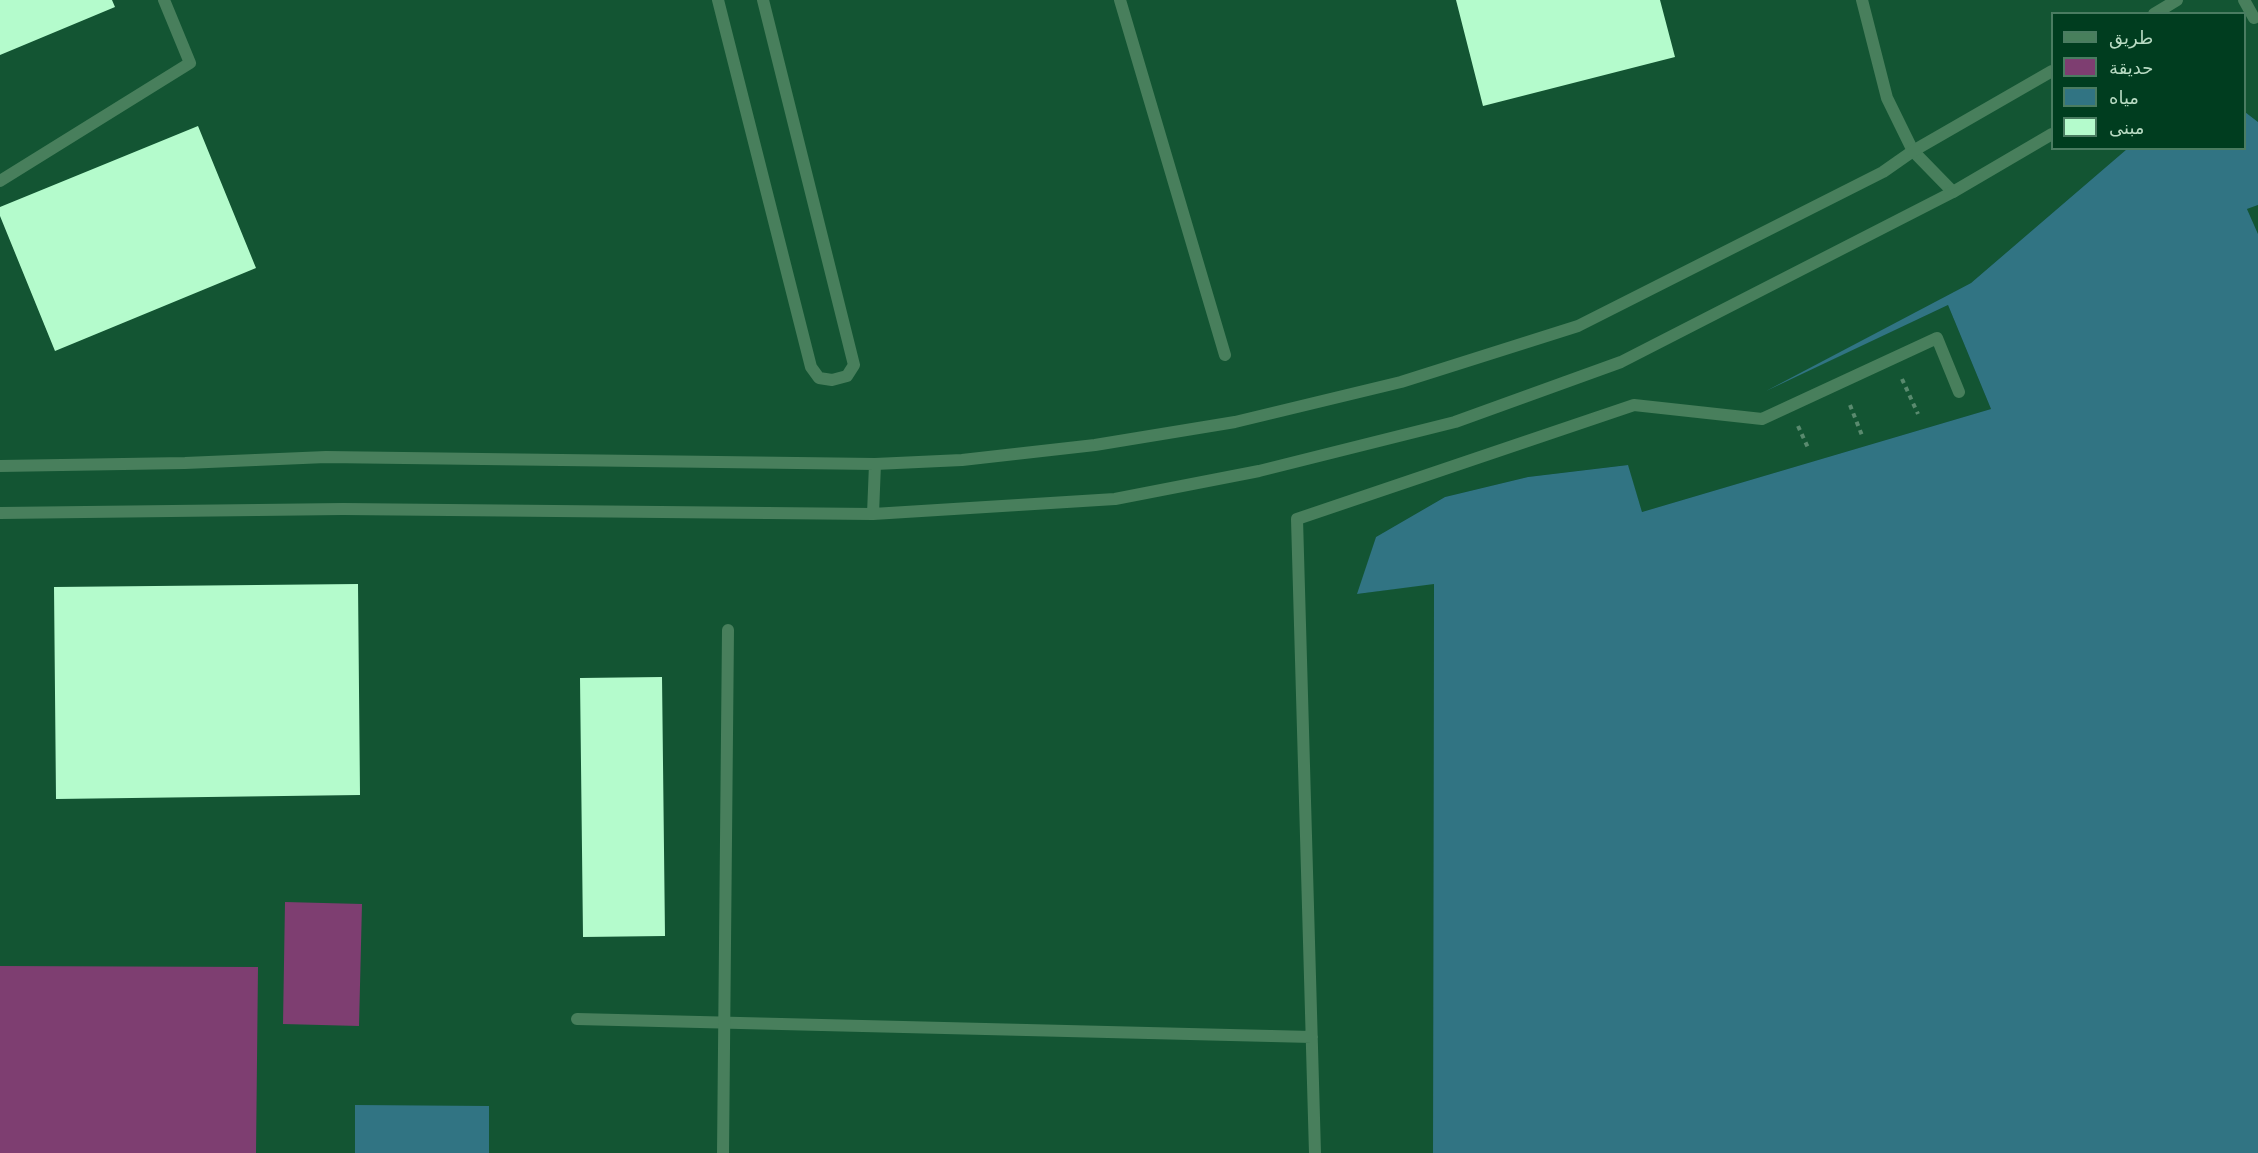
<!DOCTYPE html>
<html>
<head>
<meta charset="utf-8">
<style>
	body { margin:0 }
	#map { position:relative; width:2258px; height:1153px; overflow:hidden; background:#0d4829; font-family:"DejaVu Sans",Cairo,sans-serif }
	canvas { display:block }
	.legend { position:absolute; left:2051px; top:12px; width:195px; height:138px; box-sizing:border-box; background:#003d1f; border:2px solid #4a7c61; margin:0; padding:8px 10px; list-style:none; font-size:18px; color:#b8dbc3 }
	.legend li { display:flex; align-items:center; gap:12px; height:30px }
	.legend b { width:30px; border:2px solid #4a7c61 }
</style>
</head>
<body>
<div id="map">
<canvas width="2258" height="1153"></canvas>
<ul class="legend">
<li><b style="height:8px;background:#487f5c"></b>طريق</li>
<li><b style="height:16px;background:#7e3e71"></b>حديقة</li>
<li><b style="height:16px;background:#317483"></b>مياه</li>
<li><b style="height:16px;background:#b4fbcc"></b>مبنى</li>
</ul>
</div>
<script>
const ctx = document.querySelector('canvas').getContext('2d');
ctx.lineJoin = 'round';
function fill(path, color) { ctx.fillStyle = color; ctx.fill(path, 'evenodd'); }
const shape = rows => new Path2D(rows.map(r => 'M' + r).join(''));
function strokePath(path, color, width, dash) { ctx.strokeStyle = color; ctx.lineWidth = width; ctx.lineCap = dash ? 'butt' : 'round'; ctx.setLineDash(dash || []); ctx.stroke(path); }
fill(shape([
	[0,0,2258,0,2258,122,2245,112,2244,14,2052,14,2052,148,2127,149,1971,283,1784,382,1948,305,1991,409,1642,512,1627,465,1528,477,1445,497,1376,537,1358,594,1434,583,1433,1153,0,1153],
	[2258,205,2258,234,2247,209]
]), '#135533');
fill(shape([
	[285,902,362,904,359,1026,283,1024],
	[0,966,258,967,256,1153,0,1153]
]), '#7e3e71');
fill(shape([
	[2245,112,2258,122,2258,205,2247,209,2258,234,2258,1153,1433,1153,1434,584,1357,594,1376,537,1445,497,1528,477,1628,465,1642,512,1991,409,1948,305,1766,391,1971,283,2127,149,2244,148],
	[355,1105,489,1106,489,1153,355,1153]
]), '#317483');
fill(shape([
	[0,0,112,0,115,7,0,55],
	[1456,0,1660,0,1675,57,1483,106],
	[198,126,256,268,55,351,0,216,0,207],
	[358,584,360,795,56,799,54,587],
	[662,677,665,936,583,937,580,678]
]), '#b4fbcc');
strokePath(shape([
	[1902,379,1918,414],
	[1850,405,1863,438],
	[1798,426,1809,450]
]), '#598a6e', 4, [4.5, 4.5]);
strokePath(shape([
	[718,0,811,367,819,378,832,380,847,376,854,365,763,0],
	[1120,0,1225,355],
	[1862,0,1887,98,1913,151,1953,192],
	[0,181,190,63,164,0],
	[577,1019,1312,1037],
	[1315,1153,1297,519,1634,405,1762,419,1937,338,1959,392]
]), '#487f5c', 12);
strokePath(shape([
	[2244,0,2254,18],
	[2154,14,2177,0],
	[0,466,185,463,326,457,875,464,962,460,1095,445,1235,422,1401,382,1578,326,1883,172,1913,151,2052,71],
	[0,513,343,509,873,514,1115,499,1259,471,1455,422,1621,362,1953,192,2052,134],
	[873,514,875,464],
	[723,1153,728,630]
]), '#487f5c', 12);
</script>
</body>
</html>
